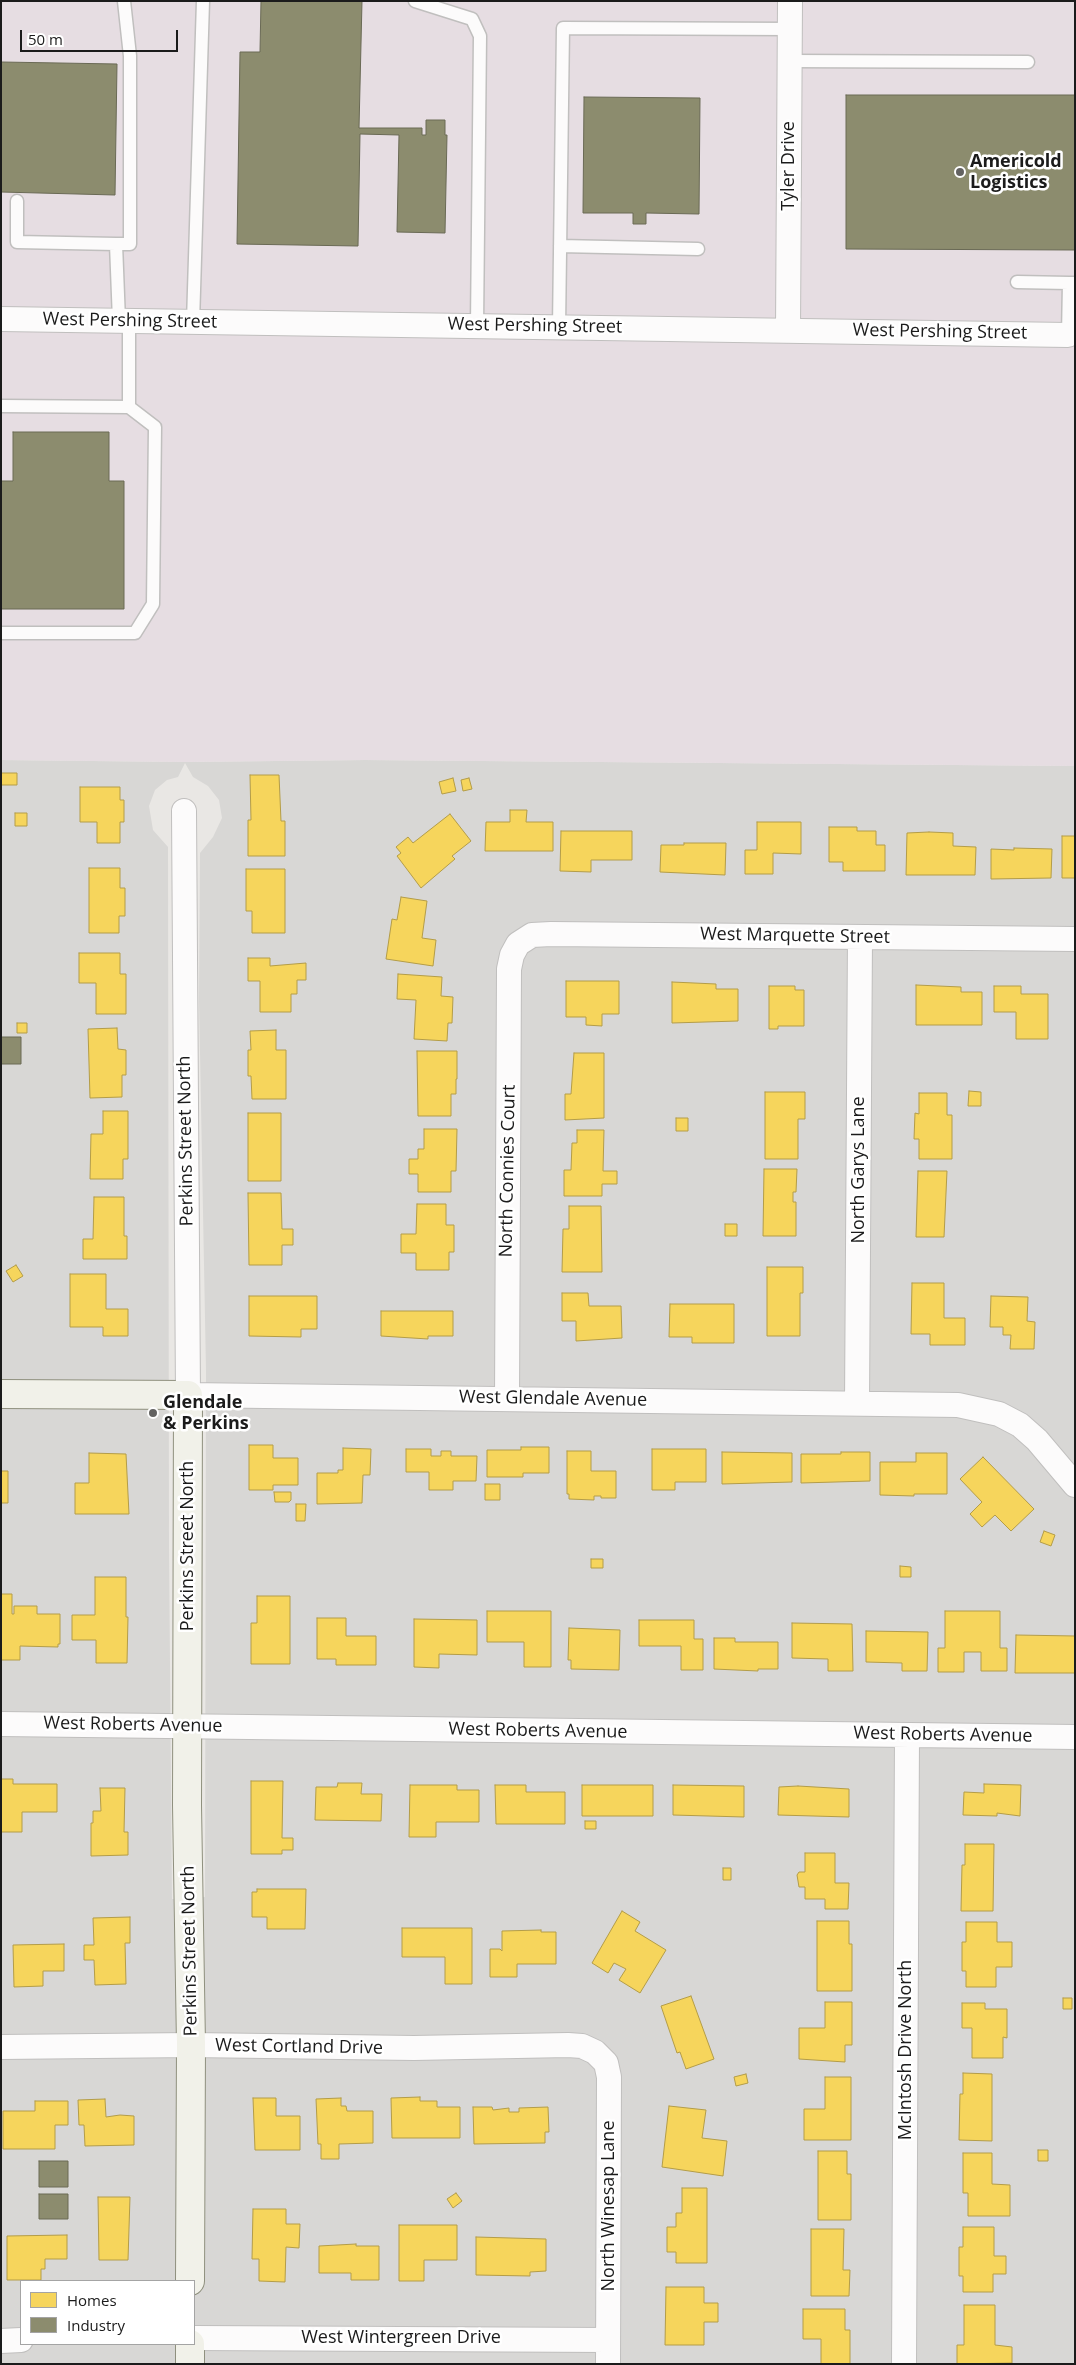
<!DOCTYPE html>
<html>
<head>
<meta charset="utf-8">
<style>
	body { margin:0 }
	#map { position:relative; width:1076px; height:2365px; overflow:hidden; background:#e9e7e4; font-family:"Open Sans",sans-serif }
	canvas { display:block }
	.frame { position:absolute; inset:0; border:2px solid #1b1b1b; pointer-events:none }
	.legend { position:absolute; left:20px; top:2280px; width:175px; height:65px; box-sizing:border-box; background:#fff; border:1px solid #a4a4a4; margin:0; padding:6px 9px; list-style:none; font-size:15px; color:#1b1b1b }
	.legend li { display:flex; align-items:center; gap:10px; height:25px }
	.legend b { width:25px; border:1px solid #a4a4a4 }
	.scale { position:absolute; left:20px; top:30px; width:158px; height:22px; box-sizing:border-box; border:2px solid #1b1b1b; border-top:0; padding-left:6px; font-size:15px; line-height:18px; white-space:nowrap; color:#1b1b1b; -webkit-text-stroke:4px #fff; paint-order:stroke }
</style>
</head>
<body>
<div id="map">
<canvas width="1076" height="2365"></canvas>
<div class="frame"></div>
<ul class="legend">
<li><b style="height:14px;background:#f6d55c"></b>Homes</li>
<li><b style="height:14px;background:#8c8c6e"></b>Industry</li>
</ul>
<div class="scale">50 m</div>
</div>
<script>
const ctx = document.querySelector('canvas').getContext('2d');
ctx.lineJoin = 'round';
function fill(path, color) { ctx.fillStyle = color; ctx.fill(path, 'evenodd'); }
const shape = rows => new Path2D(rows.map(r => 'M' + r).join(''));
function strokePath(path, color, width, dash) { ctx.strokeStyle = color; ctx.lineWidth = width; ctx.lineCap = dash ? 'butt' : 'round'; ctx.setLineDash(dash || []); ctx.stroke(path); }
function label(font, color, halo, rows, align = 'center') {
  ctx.font = font + ' "Open Sans",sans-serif'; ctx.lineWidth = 5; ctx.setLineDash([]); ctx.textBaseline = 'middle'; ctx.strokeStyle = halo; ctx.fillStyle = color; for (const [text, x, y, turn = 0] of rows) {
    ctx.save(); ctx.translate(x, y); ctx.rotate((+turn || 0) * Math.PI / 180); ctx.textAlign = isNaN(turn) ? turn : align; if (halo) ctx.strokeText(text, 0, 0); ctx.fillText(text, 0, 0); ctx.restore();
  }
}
fill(shape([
	[1,760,185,762,365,760,1075,766,1075,2364,1,2364],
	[185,763,193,777,208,786,219,800,222,818,213,837,200,853,199,999,206,1371,205,1897,172,1899,169,1546,168,847,153,830,149,806,155,790,167,780,178,777],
	[21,2281,194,2281,194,2344,21,2344]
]), '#d8d7d5');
fill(shape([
	[1,1,1075,1,1075,766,365,760,185,762,1,760]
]), '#e6dde2');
const homes = shape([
	[1,773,17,773,17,785,1,785,1,773],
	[250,775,279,775,281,821,285,821,285,856,248,856,248,820,251,820,250,775],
	[453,778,456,791,442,794,439,782,453,778],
	[469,778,472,789,463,791,461,780,469,778],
	[80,787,120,787,120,800,124,800,124,822,120,822,120,843,97,843,97,822,80,822,80,787],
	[510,810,527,810,526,822,553,822,553,851,485,851,486,822,510,822,510,810],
	[15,813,27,813,27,826,15,826,15,813],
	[450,814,471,841,452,856,455,859,421,888,397,856,401,853,396,847,408,837,413,843,450,814],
	[757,822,801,822,801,854,773,853,773,874,745,874,745,850,757,850,757,822],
	[829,827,857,827,857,831,876,831,876,845,885,845,885,871,843,871,843,862,829,862,829,827],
	[561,831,632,831,632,860,591,860,591,872,560,871,561,831],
	[929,832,953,833,953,846,976,847,975,875,906,875,907,833,929,832],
	[1062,836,1075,836,1075,878,1062,878,1062,836],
	[684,843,726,843,725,875,660,872,661,845,684,845,684,843],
	[1014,848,1052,849,1051,878,991,879,991,849,1014,850,1014,848],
	[89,868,120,868,120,888,125,888,125,916,119,916,119,933,89,933,89,868],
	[246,869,285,869,285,933,252,933,252,911,246,911,246,869],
	[401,897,427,901,422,938,436,940,433,966,386,959,392,919,397,920,401,897],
	[79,953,120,953,120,974,126,974,126,1014,96,1014,96,983,79,983,79,953],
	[248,958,270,958,270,966,306,963,306,980,297,980,297,994,291,994,291,1012,260,1012,260,981,248,981,248,958],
	[398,974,442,977,441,996,453,997,452,1023,448,1023,447,1041,414,1039,416,1000,397,999,398,974],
	[566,981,619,981,619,1014,602,1014,602,1026,586,1025,586,1017,566,1017,566,981],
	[672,982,716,984,716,989,738,989,738,1021,672,1023,672,982],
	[916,985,961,987,961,992,982,992,982,1025,916,1025,916,985],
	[769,986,795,986,795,990,804,990,804,1026,778,1026,778,1029,769,1029,769,986],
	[994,986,1021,986,1021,994,1048,994,1048,1039,1016,1039,1016,1012,994,1012,994,986],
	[17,1023,27,1023,27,1033,17,1033,17,1023],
	[117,1028,118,1049,126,1050,126,1075,122,1075,122,1097,90,1098,88,1029,117,1028],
	[276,1030,276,1050,286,1050,286,1099,252,1099,251,1076,248,1076,248,1050,251,1050,250,1031,276,1030],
	[417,1051,457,1051,457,1079,456,1079,456,1094,451,1094,451,1116,418,1116,417,1051],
	[574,1053,604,1053,604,1118,565,1120,565,1094,571,1094,574,1053],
	[969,1091,981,1092,981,1106,968,1106,969,1091],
	[765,1092,805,1092,805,1119,798,1119,798,1159,765,1159,765,1092],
	[919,1093,947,1093,947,1115,952,1115,952,1159,919,1159,919,1139,914,1139,915,1113,919,1114,919,1093],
	[103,1111,128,1111,128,1159,123,1159,123,1179,90,1179,91,1134,103,1134,103,1111],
	[248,1113,281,1113,281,1181,248,1181,248,1113],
	[676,1118,688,1118,688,1131,676,1131,676,1118],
	[424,1129,457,1129,456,1171,451,1171,451,1192,418,1192,418,1174,409,1174,409,1159,418,1159,418,1149,424,1149,424,1129],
	[577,1130,604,1130,603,1171,617,1171,617,1184,602,1184,602,1196,564,1196,564,1170,571,1170,572,1143,577,1143,577,1130],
	[764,1169,797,1169,796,1192,793,1192,793,1202,796,1202,796,1236,763,1236,764,1169],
	[918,1171,947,1171,944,1237,916,1237,918,1171],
	[248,1193,281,1193,282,1229,293,1229,293,1245,282,1245,282,1265,249,1265,248,1193],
	[94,1197,124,1197,124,1236,127,1236,127,1259,83,1259,83,1239,93,1239,94,1197],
	[417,1204,446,1204,446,1225,454,1225,454,1252,449,1252,449,1270,416,1270,416,1253,401,1253,401,1234,416,1234,417,1204],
	[569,1206,601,1206,602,1272,562,1272,563,1229,569,1229,569,1206],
	[725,1224,737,1224,737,1236,725,1236,725,1224],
	[16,1265,23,1276,13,1282,6,1271,16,1265],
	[767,1267,803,1267,803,1293,800,1293,800,1336,767,1336,767,1267],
	[70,1274,106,1274,106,1309,128,1309,128,1336,103,1336,103,1327,70,1327,70,1274],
	[912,1283,944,1283,944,1318,965,1318,965,1345,930,1345,930,1334,911,1334,912,1283],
	[562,1293,588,1293,589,1306,621,1306,622,1338,576,1341,576,1321,562,1321,562,1293],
	[249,1296,317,1296,317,1329,301,1329,301,1337,249,1336,249,1296],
	[991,1296,1028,1297,1027,1321,1035,1322,1034,1349,1010,1349,1011,1335,1003,1335,1003,1327,990,1327,991,1296],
	[670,1304,734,1304,734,1343,692,1343,692,1337,669,1337,670,1304],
	[381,1311,453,1311,453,1336,428,1336,428,1339,381,1336,381,1311],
	[249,1445,273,1445,273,1458,298,1458,298,1485,273,1485,273,1490,249,1490,249,1445],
	[521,1447,549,1447,549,1473,523,1473,523,1477,487,1477,487,1450,521,1450,521,1447],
	[343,1448,371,1449,370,1475,363,1475,362,1503,317,1504,317,1473,338,1473,338,1470,343,1470,343,1448],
	[406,1449,431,1449,431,1456,441,1456,441,1451,451,1451,451,1456,477,1456,476,1481,453,1481,453,1490,429,1490,429,1472,406,1472,406,1449],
	[652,1449,706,1449,706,1482,675,1482,675,1490,652,1490,652,1449],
	[567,1451,591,1451,591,1471,616,1471,616,1498,601,1498,601,1496,594,1496,594,1500,569,1499,569,1494,567,1494,567,1451],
	[722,1452,792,1453,792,1482,722,1484,722,1452],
	[841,1452,870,1452,870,1481,801,1483,801,1454,841,1454,841,1452],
	[89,1453,126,1454,129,1514,75,1514,75,1483,89,1483,89,1453],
	[916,1453,947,1453,947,1494,914,1494,914,1496,880,1495,880,1462,916,1462,916,1453],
	[983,1457,1034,1509,1011,1531,995,1515,982,1527,970,1514,982,1502,960,1479,983,1457],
	[1,1471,8,1471,8,1503,1,1503,1,1471],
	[485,1484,500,1484,500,1500,485,1500,485,1484],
	[274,1492,291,1492,291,1500,289,1502,275,1502,274,1492],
	[296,1504,306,1504,305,1521,296,1521,296,1504],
	[1044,1531,1055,1535,1051,1546,1040,1542,1044,1531],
	[591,1559,603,1559,603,1568,591,1568,591,1559],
	[900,1566,911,1567,911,1577,900,1577,900,1566],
	[95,1577,126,1577,126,1617,128,1617,127,1663,96,1663,96,1640,72,1640,72,1615,95,1615,95,1577],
	[1,1594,12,1594,12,1614,14,1614,14,1606,37,1606,37,1614,60,1614,60,1644,58,1644,58,1647,20,1646,20,1660,1,1660,1,1594],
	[257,1596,290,1596,290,1664,251,1664,251,1623,257,1623,257,1596],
	[487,1611,551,1611,551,1667,524,1667,524,1642,487,1642,487,1611],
	[945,1611,1000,1611,1000,1648,1007,1648,1007,1671,981,1671,981,1652,964,1652,964,1672,938,1672,938,1648,945,1648,945,1611],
	[317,1618,346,1618,346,1636,376,1636,376,1665,336,1665,336,1659,317,1659,317,1618],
	[414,1619,477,1620,477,1655,439,1654,439,1668,414,1667,414,1619],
	[639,1620,694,1620,694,1639,703,1639,703,1670,681,1670,681,1646,639,1646,639,1620],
	[792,1623,852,1624,853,1671,828,1671,828,1659,792,1658,792,1623],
	[569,1628,620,1630,619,1670,571,1669,571,1660,568,1660,569,1628],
	[866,1631,928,1632,927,1671,902,1671,902,1663,866,1662,866,1631],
	[1016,1635,1075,1636,1075,1673,1015,1673,1016,1635],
	[714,1638,735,1638,735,1642,778,1642,778,1669,758,1669,758,1671,714,1669,714,1638],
	[1,1779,13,1779,13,1784,57,1784,57,1812,22,1812,22,1832,1,1832,1,1779],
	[251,1781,283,1781,282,1838,293,1838,293,1850,282,1850,282,1854,251,1854,251,1781],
	[338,1783,362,1783,361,1794,382,1794,381,1821,315,1820,316,1787,337,1787,338,1783],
	[984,1784,1021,1785,1020,1816,997,1813,997,1816,963,1815,964,1792,984,1793,984,1784],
	[410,1785,457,1785,457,1790,479,1790,479,1822,436,1822,436,1837,409,1837,410,1785],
	[495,1785,526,1785,526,1792,565,1792,565,1824,496,1824,495,1785],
	[582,1785,653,1785,653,1816,582,1816,582,1785],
	[673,1785,744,1786,744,1817,673,1815,673,1785],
	[798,1786,849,1789,849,1817,778,1815,779,1787,798,1786],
	[100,1788,125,1788,124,1832,128,1832,128,1855,91,1856,91,1823,93,1823,93,1811,101,1811,100,1788],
	[585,1821,596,1821,596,1829,585,1829,585,1821],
	[965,1844,994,1844,993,1911,961,1911,962,1865,965,1865,965,1844],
	[805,1853,835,1853,835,1883,849,1883,848,1909,825,1909,825,1899,805,1899,805,1887,799,1887,797,1875,799,1872,805,1872,805,1853],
	[723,1868,731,1868,731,1880,723,1880,723,1868],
	[257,1889,306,1889,305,1929,267,1929,267,1917,252,1917,252,1892,257,1892,257,1889],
	[622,1911,640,1922,635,1931,666,1950,640,1993,619,1980,626,1969,614,1963,608,1973,592,1963,622,1911],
	[130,1917,130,1943,125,1943,126,1984,95,1985,94,1960,84,1960,84,1945,94,1945,93,1918,130,1917],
	[817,1921,849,1921,849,1944,852,1944,852,1991,817,1991,817,1921],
	[966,1922,997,1922,997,1942,1012,1942,1012,1967,996,1967,996,1987,966,1987,966,1971,962,1971,962,1942,966,1942,966,1922],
	[402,1928,472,1928,472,1984,445,1984,445,1957,402,1957,402,1928],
	[541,1930,541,1932,556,1932,556,1964,517,1964,517,1977,490,1977,490,1949,500,1949,502,1951,502,1931,541,1930],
	[64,1944,64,1971,43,1971,43,1986,14,1987,13,1945,64,1944],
	[691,1996,714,2059,686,2069,680,2052,677,2053,661,2006,691,1996],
	[1063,1998,1072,1998,1072,2009,1063,2009,1063,1998],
	[825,2002,852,2002,852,2045,845,2045,845,2062,799,2059,799,2028,825,2028,825,2002],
	[962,2003,985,2003,985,2009,1007,2009,1007,2038,1003,2037,1003,2058,972,2058,972,2028,962,2028,962,2003],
	[963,2073,992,2074,992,2141,959,2140,960,2094,963,2094,963,2073],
	[746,2074,748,2083,736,2086,734,2077,746,2074],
	[825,2077,851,2077,851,2140,804,2140,804,2109,825,2109,825,2077],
	[420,2097,420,2101,437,2101,437,2107,460,2107,460,2138,392,2138,391,2098,420,2097],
	[253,2098,276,2098,276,2116,300,2116,300,2150,255,2150,253,2098],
	[341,2098,341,2106,346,2106,347,2111,373,2111,373,2143,339,2144,339,2159,321,2159,321,2144,318,2144,316,2099,341,2098],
	[105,2099,106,2117,120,2115,134,2116,134,2145,85,2146,84,2125,79,2125,78,2100,105,2099],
	[35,2101,68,2101,68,2125,55,2125,55,2149,3,2149,3,2111,35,2111,35,2101],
	[669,2106,706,2110,702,2138,727,2141,723,2176,662,2167,669,2106],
	[473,2107,492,2107,493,2110,509,2108,509,2112,519,2112,519,2108,548,2107,549,2132,545,2132,545,2143,474,2144,473,2107],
	[1038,2150,1048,2150,1048,2161,1038,2161,1038,2150],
	[818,2151,847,2151,847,2174,851,2174,851,2220,818,2220,818,2151],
	[963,2153,992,2153,992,2184,1010,2185,1010,2216,968,2216,968,2193,963,2193,963,2153],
	[682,2188,707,2188,707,2263,676,2263,676,2252,667,2252,667,2227,676,2227,676,2213,682,2213,682,2188],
	[456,2193,462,2201,453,2208,447,2199,456,2193],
	[98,2197,130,2197,128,2260,99,2260,98,2197],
	[253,2209,286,2209,286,2224,300,2224,299,2248,286,2247,285,2282,259,2281,259,2259,252,2259,253,2209],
	[399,2225,457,2225,457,2260,424,2260,424,2281,399,2281,399,2225],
	[963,2227,994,2227,994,2256,1006,2256,1006,2274,993,2274,993,2292,963,2292,963,2276,959,2276,959,2247,963,2247,963,2227],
	[811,2229,844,2229,843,2270,850,2270,849,2296,811,2296,811,2229],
	[67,2235,67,2259,45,2259,45,2269,41,2269,41,2280,7,2280,7,2236,67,2235],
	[476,2237,546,2239,546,2271,530,2272,530,2276,476,2275,476,2237],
	[356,2244,356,2246,379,2246,379,2280,351,2280,351,2273,319,2273,319,2246,356,2244],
	[666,2287,704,2287,704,2303,718,2303,718,2322,704,2322,704,2345,665,2345,666,2287],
	[964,2305,995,2305,995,2345,1012,2347,1012,2363,957,2364,957,2345,964,2345,964,2305],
	[803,2309,845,2309,845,2330,850,2330,850,2364,821,2364,821,2339,803,2339,803,2309]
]);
fill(homes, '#f6d55c');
strokePath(homes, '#b49d48', 1);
const industry = shape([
	[261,1,362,1,359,128,422,128,422,135,426,135,426,120,445,120,445,135,447,135,445,233,397,232,399,135,360,134,358,246,237,244,240,52,260,52,261,1],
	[1,62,117,64,115,195,1,192,1,62],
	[846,95,1075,95,1075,250,846,249,846,95],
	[584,97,700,98,699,214,646,213,646,224,633,224,633,213,583,213,584,97],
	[13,432,109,432,109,481,124,481,124,609,1,609,1,481,13,481,13,432],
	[1,1037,21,1037,21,1064,1,1064,1,1037],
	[39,2161,68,2161,68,2187,39,2187,39,2161],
	[39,2194,68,2194,68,2219,39,2219,39,2194]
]);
fill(industry, '#8c8c6e');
strokePath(industry, '#6a6a55', 1);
const lane = shape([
	[415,1,472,19,480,36,477,325],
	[790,61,1028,62],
	[17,201,17,242,116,244],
	[560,246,698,249],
	[1017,282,1069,283],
	[119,321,116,244,130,244,130,56,124,1],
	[193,322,203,1],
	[559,327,563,28,790,29],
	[1068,335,1069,283,1075,283],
	[1,406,129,407,129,321],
	[1,633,135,633,153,604,155,427,129,407]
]);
const street = shape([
	[1,319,1068,335],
	[788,330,790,1],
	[184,811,188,1395,958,1405,999,1414,1020,1425,1037,1440,1075,1485],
	[507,1399,509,969,512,955,518,944,532,935,551,934,1075,939],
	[857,1403,860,937],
	[1,1724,1075,1737],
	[1,2047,191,2045,414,2048,568,2045,582,2046,595,2052,606,2063,609,2077,608,2364],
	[194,2338,608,2340],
	[1,2341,21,2340],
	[904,2364,907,1736]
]);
const secondary = shape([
	[1,1394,188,1395,187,1805,191,2045,190,2281],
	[190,2344,190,2364]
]);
strokePath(lane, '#c0bfbe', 15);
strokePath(street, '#c0bfbe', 26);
strokePath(secondary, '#8f907e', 30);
strokePath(lane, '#fcfbfb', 12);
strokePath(street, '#fcfbfb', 24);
strokePath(secondary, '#f1f1e9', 28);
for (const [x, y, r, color] of [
	[960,172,5,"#636261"],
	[153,1413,5,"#636261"]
]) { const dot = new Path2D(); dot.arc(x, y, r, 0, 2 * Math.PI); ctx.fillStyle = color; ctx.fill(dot); strokePath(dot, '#fff', 2); }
label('bold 18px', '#1b1b1b', '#fff', [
	["Americold",970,162],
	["Logistics",970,183],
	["Glendale",163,1403],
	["& Perkins",163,1424]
], 'left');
label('18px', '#1b1b1b', '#fff', [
	["Tyler Drive",789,166,-90],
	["West Pershing Street",130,321,1],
	["West Pershing Street",535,326,1],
	["West Pershing Street",940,332,1],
	["West Marquette Street",795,936,1],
	["Perkins Street North",186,1141,-91],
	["North Garys Lane",859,1170,-90],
	["North Connies Court",508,1171,-89],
	["West Glendale Avenue",553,1399,1],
	["Perkins Street North",188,1546,-90],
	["West Roberts Avenue",133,1725,1],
	["West Roberts Avenue",538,1731,1],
	["West Roberts Avenue",943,1735,1],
	["Perkins Street North",190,1951,-91],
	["West Cortland Drive",299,2047,1],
	["McIntosh Drive North",906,2050,-90],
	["North Winesap Lane",609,2206,-90],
	["West Wintergreen Drive",401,2338]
]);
</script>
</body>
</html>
